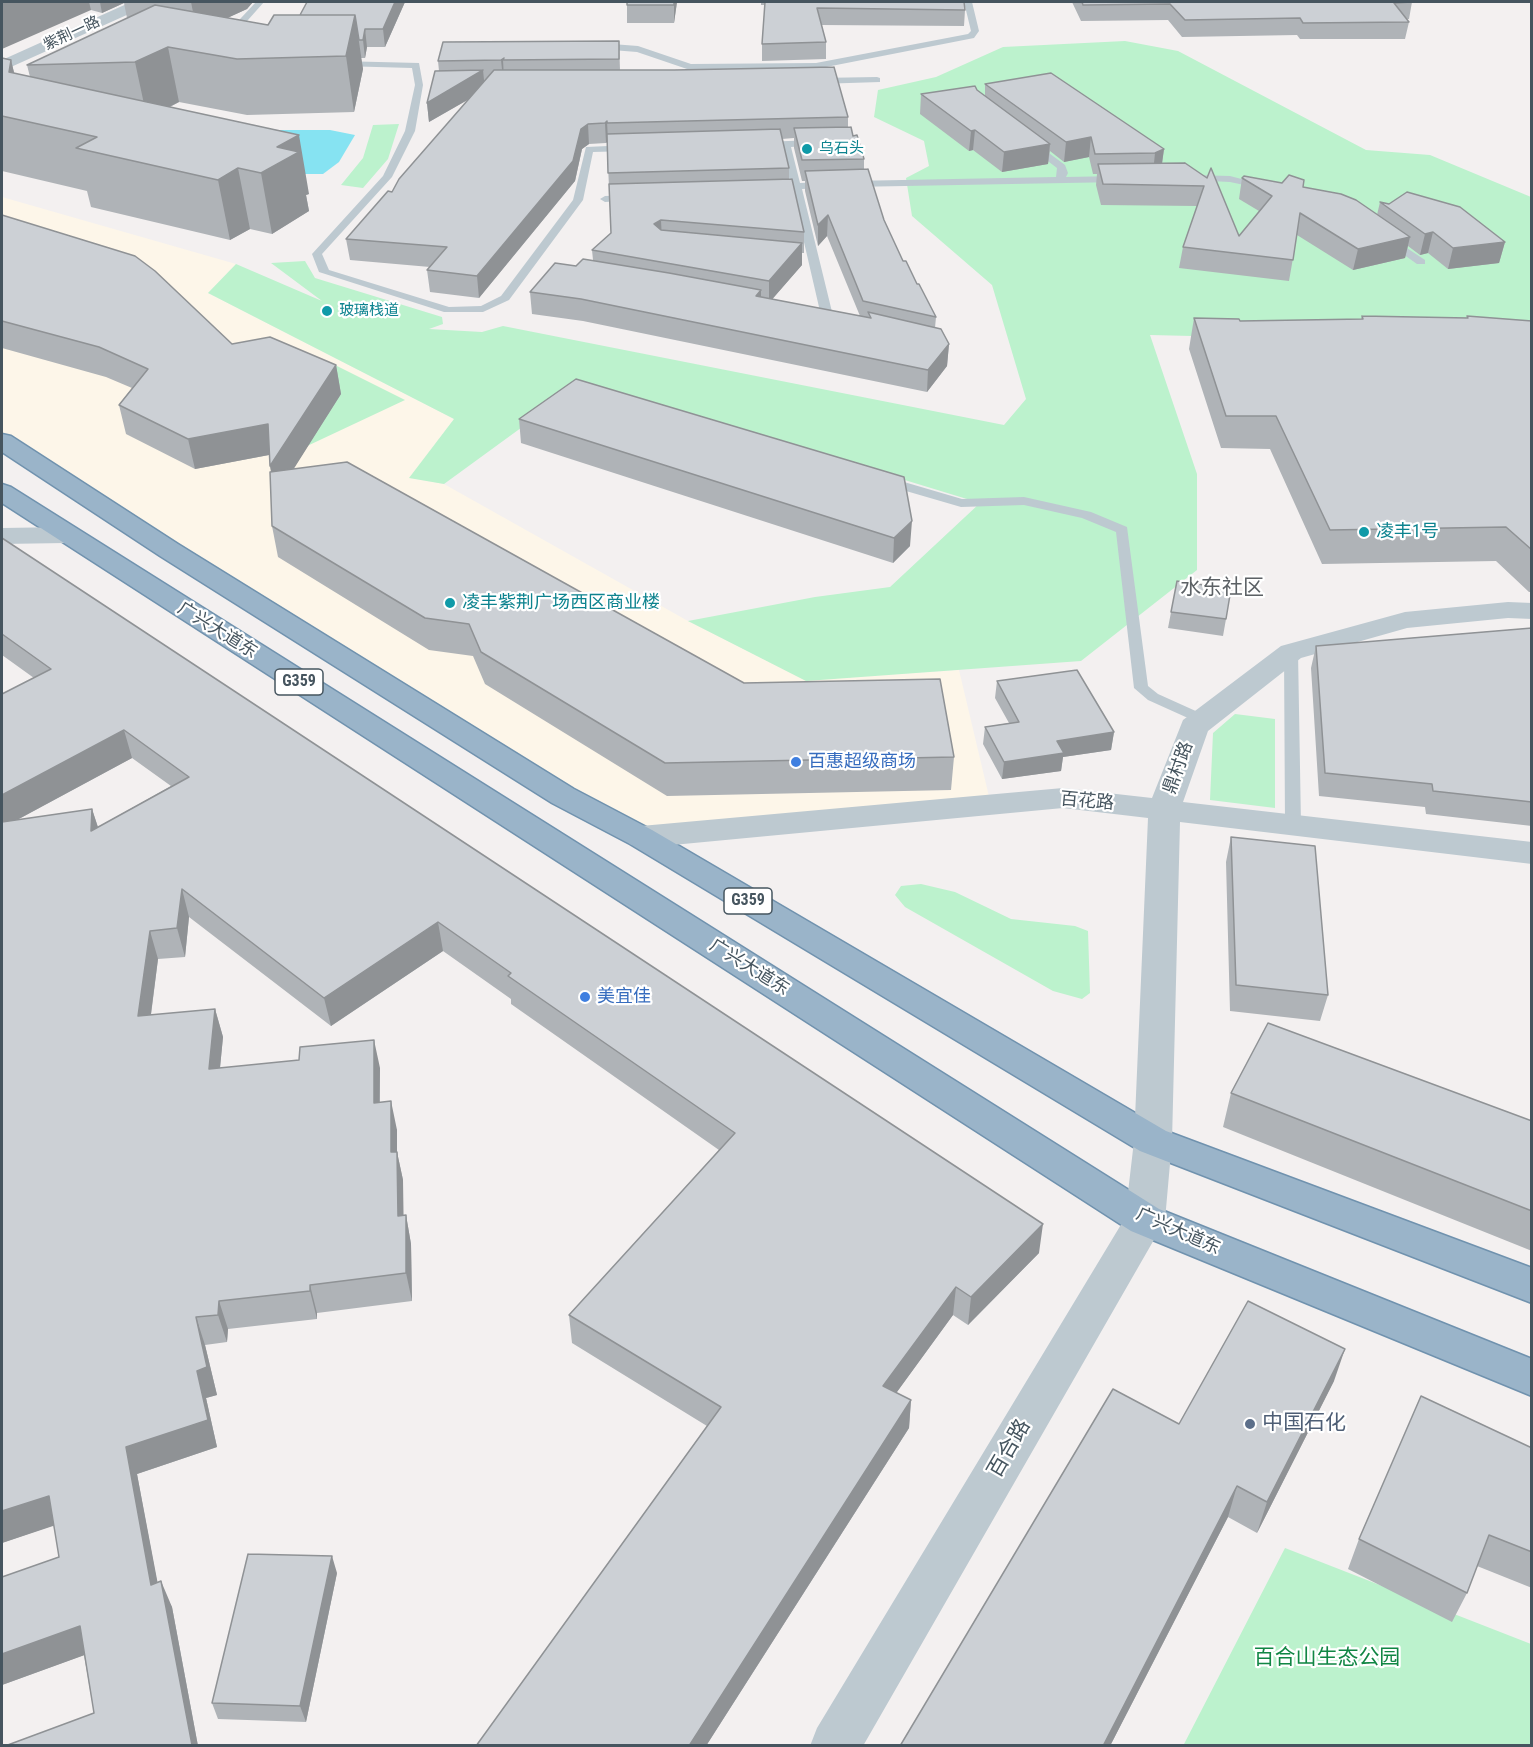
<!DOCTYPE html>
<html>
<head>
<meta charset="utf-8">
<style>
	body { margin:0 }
	#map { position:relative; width:1533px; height:1747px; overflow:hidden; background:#f3f0f0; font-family:"Roboto Condensed",sans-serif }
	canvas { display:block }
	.frame { position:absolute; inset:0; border:3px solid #46555f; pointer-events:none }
</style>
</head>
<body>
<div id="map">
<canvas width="1533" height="1747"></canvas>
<div class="frame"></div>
</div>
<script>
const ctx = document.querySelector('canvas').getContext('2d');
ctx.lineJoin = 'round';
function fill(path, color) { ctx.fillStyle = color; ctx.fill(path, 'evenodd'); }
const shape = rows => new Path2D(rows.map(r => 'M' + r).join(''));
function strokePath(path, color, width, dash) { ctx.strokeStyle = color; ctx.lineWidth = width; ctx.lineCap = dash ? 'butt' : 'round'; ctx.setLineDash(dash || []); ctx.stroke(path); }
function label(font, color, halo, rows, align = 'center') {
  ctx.font = font + ' "Roboto Condensed","Noto Sans SC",sans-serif'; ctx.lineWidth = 4.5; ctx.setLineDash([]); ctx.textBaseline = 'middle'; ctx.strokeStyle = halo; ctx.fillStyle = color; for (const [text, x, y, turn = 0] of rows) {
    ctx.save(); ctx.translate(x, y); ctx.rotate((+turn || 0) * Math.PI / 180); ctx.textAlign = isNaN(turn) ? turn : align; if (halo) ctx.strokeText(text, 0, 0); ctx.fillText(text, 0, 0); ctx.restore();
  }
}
fill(shape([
	[2,197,236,264,208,293,454,419,410,478,444,484,688,621,805,680,959,670,991,805,641,837,169,550,2,441]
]), '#fdf6e9');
fill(shape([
	[1125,41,1178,51,1366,150,1430,155,1531,197,1531,344,1150,335,1197,474,1197,570,1081,661,806,681,688,621,815,597,890,587,980,503,584,382,444,484,409,478,454,419,208,293,236,264,322,301,271,263,305,261,315,278,442,317,443,324,429,329,482,332,503,326,1004,425,1026,399,992,285,912,216,906,178,929,166,924,141,874,117,878,90,936,77,1003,47],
	[399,124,388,159,363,188,341,185,363,158,373,125],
	[331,363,405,400,305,447,231,407],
	[1235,714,1275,719,1275,808,1210,800,1213,733],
	[921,884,955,892,1011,919,1075,926,1088,931,1090,993,1082,999,1053,991,905,907,895,895,901,886],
	[1285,1548,1531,1644,1531,1745,1183,1746]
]), '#bcf2cd');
fill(shape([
	[237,130,330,130,355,135,339,162,323,174,303,174]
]), '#86e3f2');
const trunk = shape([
	[2,434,11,436,178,544,574,789,652,830,1166,1131,1532,1268,1532,1303,1140,1151,630,844,552,803,160,556,2,452,2,434],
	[2,484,11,487,1159,1209,1532,1359,1532,1396,1131,1231,2,503,2,484]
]);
strokePath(trunk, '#7092ae', 3);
fill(shape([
	[256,2,264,2,232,38,226,38,226,34,256,2],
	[964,2,972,2,979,31,974,38,816,69,690,70,637,52,599,49,595,46,599,43,638,46,691,64,816,63,968,34,971,31,964,2],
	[338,61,419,63,423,85,415,131,392,177,322,254,329,270,449,307,481,306,501,296,573,200,586,147,630,145,635,148,630,151,593,152,583,200,509,300,483,312,444,312,319,272,312,254,383,176,405,131,415,85,412,68,341,66,338,65,338,61],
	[877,77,880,78,880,82,818,84,814,81,818,78,877,77],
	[816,140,819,141,819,145,791,147,800,183,825,182,830,185,825,188,802,189,834,320,828,323,822,320,782,147,761,148,756,145,761,142,816,140],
	[1028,142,1034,142,1065,165,1068,173,1066,177,1119,176,1124,179,1119,182,851,187,846,184,851,181,1056,177,1057,168,1028,146,1028,142],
	[1193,175,1230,176,1268,186,1263,189,1230,182,1190,180,1188,178,1193,175],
	[632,195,637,198,636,200,605,202,600,199,605,196,632,195],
	[1390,237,1425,260,1425,264,1417,264,1386,242,1385,240,1390,237],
	[887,477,962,499,1024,497,1091,512,1127,527,1148,686,1158,694,1209,717,1212,720,1209,723,1199,723,1148,700,1134,688,1116,532,1082,518,1024,505,961,507,882,484,881,481,882,478,887,477],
	[1291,648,1298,652,1301,825,1299,829,1293,830,1287,829,1285,825,1284,652,1291,648]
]), '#bdc9d0');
fill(shape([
	[131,2,151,2,149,5,2,71,2,60,131,2],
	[66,527,75,529,79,535,75,541,66,543,2,544,2,528,66,527],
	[1508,602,1532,603,1532,619,1508,618,1407,628,1301,658,1208,731,1183,802,1532,842,1532,864,1180,822,1172,1141,1166,1151,1153,1156,1140,1151,1134,1141,1148,818,1063,808,641,848,630,844,625,837,630,830,641,826,1063,788,1152,798,1183,720,1281,646,1405,612,1508,602]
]), '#bdc9d0');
fill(shape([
	[1153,1126,1166,1131,1172,1141,1165,1220,1159,1231,863,1746,810,1746,817,1728,1125,1218,1134,1141,1140,1131,1153,1126]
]), '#bdc9d0');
fill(trunk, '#9ab4c9');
fill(shape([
	[2,2,253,2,247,9,227,18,268,25,300,15,307,2,405,2,385,47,367,47,365,58,361,58,363,69,354,112,247,115,179,102,170,107,309,194,306,195,309,211,272,234,250,229,230,240,91,207,87,191,2,171,2,58,11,60,14,73,30,77,27,65,128,18,127,18,124,3,102,13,91,10],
	[627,2,677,2,674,23,627,23],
	[761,2,964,2,965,10,964,26,821,25,826,42,826,59,762,61,762,44,765,5,761,5],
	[1072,2,1412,2,1409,19,1406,19,1409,22,1405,39,1300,39,1297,35,1182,37,1168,20,1081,21],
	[619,41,620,70,848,117,848,127,853,136,864,159,864,169,884,220,903,261,936,317,935,328,949,344,947,366,927,392,583,321,532,314,530,292,576,266,593,260,592,250,611,233,607,142,606,143,589,144,582,149,575,181,479,298,430,292,427,270,430,267,350,260,346,239,392,192,469,99,429,122,427,103,439,71,438,61],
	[794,138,794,148,802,181,805,181,805,191,818,246,827,236,860,316,772,299,802,265,802,253,804,253,804,232,789,179,789,168,782,139],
	[985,84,1164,149,1162,164,1207,178,1239,236,1259,211,1239,199,1242,178,1303,187,1377,215,1380,202,1505,242,1499,263,1448,269,1428,253,1420,255,1408,246,1405,258,1353,270,1297,235,1289,281,1179,268,1183,247,1197,206,1101,205,1096,185,1097,174,1093,174,1089,157,1064,162,1050,151,1048,164,1002,172,973,150,969,151,920,114,921,94,977,90,985,96],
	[2,215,232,344,336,365,341,394,293,469,744,683,954,757,951,790,667,796,485,684,473,656,429,650,278,557,272,526,271,472,269,455,195,469,126,434,119,405,132,388,106,377,2,348],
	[1362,316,1467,318,1467,316,1532,321,1532,592,1529,592,1496,561,1322,564,1270,449,1221,448,1189,349,1194,318,1240,321,1361,319],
	[576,379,910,546,893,563,521,443,519,419],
	[2,538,1039,1253,968,1325,953,1315,896,1393,911,1400,909,1428,706,1746,476,1746,707,1426,572,1343,569,1315,719,1150,511,1004,511,999,443,951,331,1026,189,917,185,957,158,959,151,1015,215,1009,223,1037,220,1068,380,1068,380,1103,397,1130,397,1152,403,1180,403,1216,406,1215,411,1244,412,1301,317,1313,317,1319,228,1329,227,1342,205,1345,217,1395,206,1398,217,1447,137,1474,157,1582,172,1607,198,1746,5,1746,94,1713,84,1655,2,1685,2,1577,59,1557,54,1525,2,1543,2,694,34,678,2,655],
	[132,758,171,786,98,827,92,809,17,820],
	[1177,581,1226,619,1223,636,1168,628],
	[1532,628,1532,826,1426,814,1425,807,1319,796,1311,668,1316,646],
	[997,681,1114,732,1111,750,1063,757,1061,771,1002,779,983,744,985,727,1009,723,995,698],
	[1231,837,1328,995,1320,1021,1230,1011,1226,862],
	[1231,1093,1532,1121,1532,1251,1223,1127],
	[1334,1381,1257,1533,1228,1517,1110,1746,900,1746,1179,1424],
	[1532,1445,1532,1588,1477,1566,1467,1593,1452,1622,1348,1569,1359,1539,1531,1447],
	[337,1573,306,1722,218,1719,212,1703]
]), '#afb3b7');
fill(shape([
	[2,2,89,2,91,10,2,49],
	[100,2,123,2,124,3,102,13],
	[191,2,253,2,247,9,197,32],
	[395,2,405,2,385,47,383,29],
	[674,2,677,2,674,23],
	[355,15,363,69,354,112,346,56],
	[365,29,367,47,365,58,363,40],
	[168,47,179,102,147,118,135,62],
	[504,58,503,60,504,78,503,79,501,60],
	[11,60,25,117,9,72],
	[483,70,485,90,429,122,427,103],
	[607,121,608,141,606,143,605,123],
	[588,124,589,144,582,149,575,181,479,298,477,276,581,129],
	[975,130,973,150,969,151,971,131],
	[299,135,309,194,306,195,309,211,272,234,261,173,277,147],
	[1091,137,1089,157,1064,162,1066,142],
	[1050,144,1048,164,1002,172,1004,152],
	[1164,149,1161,170,1153,173,1155,153],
	[238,168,250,229,230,240,218,180],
	[828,215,827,236,818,246,818,225],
	[661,220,662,241,654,224],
	[1433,232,1428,253,1420,255,1425,234],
	[1410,237,1405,258,1353,270,1358,249],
	[1505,242,1499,263,1448,269,1453,248],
	[802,243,802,265,769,303,769,281],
	[761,290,761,312,756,296],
	[949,344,947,366,927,392,928,370],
	[336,365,341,394,276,497,270,466],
	[268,424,274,454,195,469,188,439],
	[912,521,910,546,893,563,894,538],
	[124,730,132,758,2,828,2,795],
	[1114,732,1111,750,1063,757,1061,771,1002,779,1004,762,1057,741],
	[92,809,101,837,91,831],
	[182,889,189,917,185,957,177,928],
	[438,922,443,951,331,1026,324,998],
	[150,931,158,959,147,1044,138,1016],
	[215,1009,223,1037,217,1098,209,1069],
	[374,1040,380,1068,379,1132,374,1103],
	[391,1101,397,1130,397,1152,403,1180,404,1245,398,1216,391,1152],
	[406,1215,411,1244,412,1301,406,1273],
	[1043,1224,1039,1253,968,1325,971,1297],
	[310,1285,317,1313,317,1319,310,1291],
	[956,1287,953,1315,881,1414,883,1386],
	[219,1301,228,1329,227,1342,218,1315],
	[196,1317,205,1345,217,1395,206,1398,217,1447,137,1474,163,1611,151,1585,126,1447,197,1371],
	[1345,1349,1334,1381,1257,1533,1267,1502],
	[911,1400,909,1428,706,1746,689,1746],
	[1237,1486,1228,1517,1110,1746,1103,1746],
	[49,1496,62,1523,2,1543,2,1511],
	[332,1556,337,1573,306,1722,300,1706],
	[161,1581,172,1607,198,1746,191,1746],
	[80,1626,93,1652,2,1685,2,1654]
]), '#8f9295');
const building = shape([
	[307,2,395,2,383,29,365,29,363,40,359,40,355,15,300,15,307,2],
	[627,2,674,2,674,5,627,5,627,2],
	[765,2,964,2,965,10,817,8,826,42,762,44,765,2],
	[1082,2,1412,2,1394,3,1409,22,1303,23,1300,18,1185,20,1170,4,1083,5,1082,2],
	[155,5,268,25,274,15,355,15,346,56,237,59,168,47,135,62,27,65,155,5],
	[619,41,619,59,503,60,504,58,501,60,438,61,443,42,619,41],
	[2,58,11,60,9,72,299,135,277,147,299,152,261,173,238,168,218,180,76,148,97,137,2,116,2,58],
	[834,67,848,117,607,123,607,121,605,123,588,124,581,129,573,161,477,276,427,270,447,247,346,239,388,191,392,192,399,179,494,70,674,70,834,67],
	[483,70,427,103,435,71,483,70],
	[1051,73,1164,149,1155,153,1095,154,1091,137,1066,142,985,84,1051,73],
	[975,86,977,90,1050,144,1004,152,975,130,971,131,921,94,975,86],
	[851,127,853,136,857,135,864,159,802,160,794,128,851,127],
	[780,129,789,168,608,173,607,134,780,129],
	[1185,163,1207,178,1211,168,1239,236,1272,196,1242,178,1244,176,1282,183,1289,175,1304,180,1303,187,1341,194,1356,200,1410,237,1358,249,1300,213,1293,260,1183,247,1204,186,1103,184,1098,164,1185,163],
	[868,169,884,220,903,261,906,261,917,284,919,284,936,317,863,301,828,215,818,225,805,171,868,169],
	[792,179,804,232,661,220,654,224,661,230,802,243,769,281,592,250,611,233,609,184,792,179],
	[1407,192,1460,207,1505,242,1453,248,1433,232,1425,234,1380,202,1389,204,1407,192],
	[2,215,135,256,155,271,232,344,270,337,336,365,270,466,268,424,188,439,119,405,148,369,99,347,2,321,2,215],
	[583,259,669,273,761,290,756,296,871,318,868,312,941,329,949,344,928,370,581,299,530,292,555,263,576,266,583,259],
	[1362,316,1468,318,1467,316,1532,321,1532,550,1506,527,1330,530,1276,416,1226,416,1194,318,1239,319,1240,321,1363,319,1362,316],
	[576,379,904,477,912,521,894,538,519,419,576,379],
	[347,462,744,683,940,679,954,757,665,763,481,652,469,624,425,618,272,526,270,472,347,462],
	[2,538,1043,1224,971,1297,956,1287,883,1386,911,1400,689,1746,476,1746,721,1407,569,1315,735,1133,508,976,511,973,438,922,324,998,182,889,177,928,150,931,138,1016,215,1009,209,1069,299,1060,300,1047,374,1040,374,1103,391,1101,391,1152,397,1152,398,1216,406,1215,406,1273,310,1285,310,1291,219,1301,218,1315,196,1317,207,1367,197,1371,208,1420,126,1447,151,1585,161,1581,192,1745,5,1746,94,1713,80,1626,2,1654,2,1577,59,1557,49,1496,2,1511,2,822,92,809,91,831,189,777,124,730,2,795,2,694,51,669,2,634,2,538],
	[1177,581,1231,589,1226,619,1171,612,1177,581],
	[1532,628,1532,802,1433,791,1432,784,1325,773,1316,646,1532,628],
	[1077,670,1114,732,1057,741,1064,753,1004,762,985,727,1019,722,997,681,1077,670],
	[1231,837,1315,846,1328,995,1236,985,1231,837],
	[1268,1023,1532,1121,1532,1211,1231,1093,1268,1023],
	[1248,1301,1345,1349,1267,1502,1237,1486,1103,1746,900,1746,1113,1389,1179,1424,1248,1301],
	[1421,1396,1532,1448,1532,1552,1489,1535,1467,1593,1359,1539,1421,1396],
	[248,1554,332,1556,300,1706,212,1703,248,1554]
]);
fill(building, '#ccd0d5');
strokePath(building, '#8f9295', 1.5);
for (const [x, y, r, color] of [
	[807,149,6,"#0f9aa8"],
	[327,311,6,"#0f9aa8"],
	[1364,532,6,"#0f9aa8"],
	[450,603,6,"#0f9aa8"],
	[796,762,6,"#3f7fe0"],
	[585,997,6,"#3f7fe0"],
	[1250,1424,6,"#5c6f8a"]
]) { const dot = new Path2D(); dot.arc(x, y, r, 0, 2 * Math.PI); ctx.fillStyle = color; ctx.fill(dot); strokePath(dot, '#fff', 2); }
label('15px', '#46555f', '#fff', [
	["紫荆一路",72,34,-25]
]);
label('15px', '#0d838f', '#fff', [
	["乌石头",819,149],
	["玻璃栈道",339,311]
], 'left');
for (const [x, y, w] of [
	[299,682,48],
	[748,901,48]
]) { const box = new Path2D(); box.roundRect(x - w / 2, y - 13, w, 26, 4.5); ctx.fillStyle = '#fff'; ctx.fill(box); strokePath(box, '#46555f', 1.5); }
label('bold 16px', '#46555f', null, [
	["G359",299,682],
	["G359",748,901]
]);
label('18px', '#0d838f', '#fff', [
	["凌丰1号",1376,532],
	["凌丰紫荆广场西区商业楼",462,603]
], 'left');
label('18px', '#46555f', '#fff', [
	["广兴大道东",217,631,32],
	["鼎村路",1179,768,-70],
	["百花路",1087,802,5],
	["广兴大道东",749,968,32],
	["广兴大道东",1178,1232,24]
]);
label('18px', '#366cbe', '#fff', [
	["百惠超级商场",808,762],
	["美宜佳",597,997]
], 'left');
label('21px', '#5c6165', '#fff', [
	["水东社区",1222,589]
]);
label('21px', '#4e5e75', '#fff', [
	["中国石化",1262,1424]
], 'left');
label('21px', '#46555f', '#fff', [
	["百合路",1010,1449,-60]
]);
label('21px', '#118644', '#fff', [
	["百合山生态公园",1327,1659]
]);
</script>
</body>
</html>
